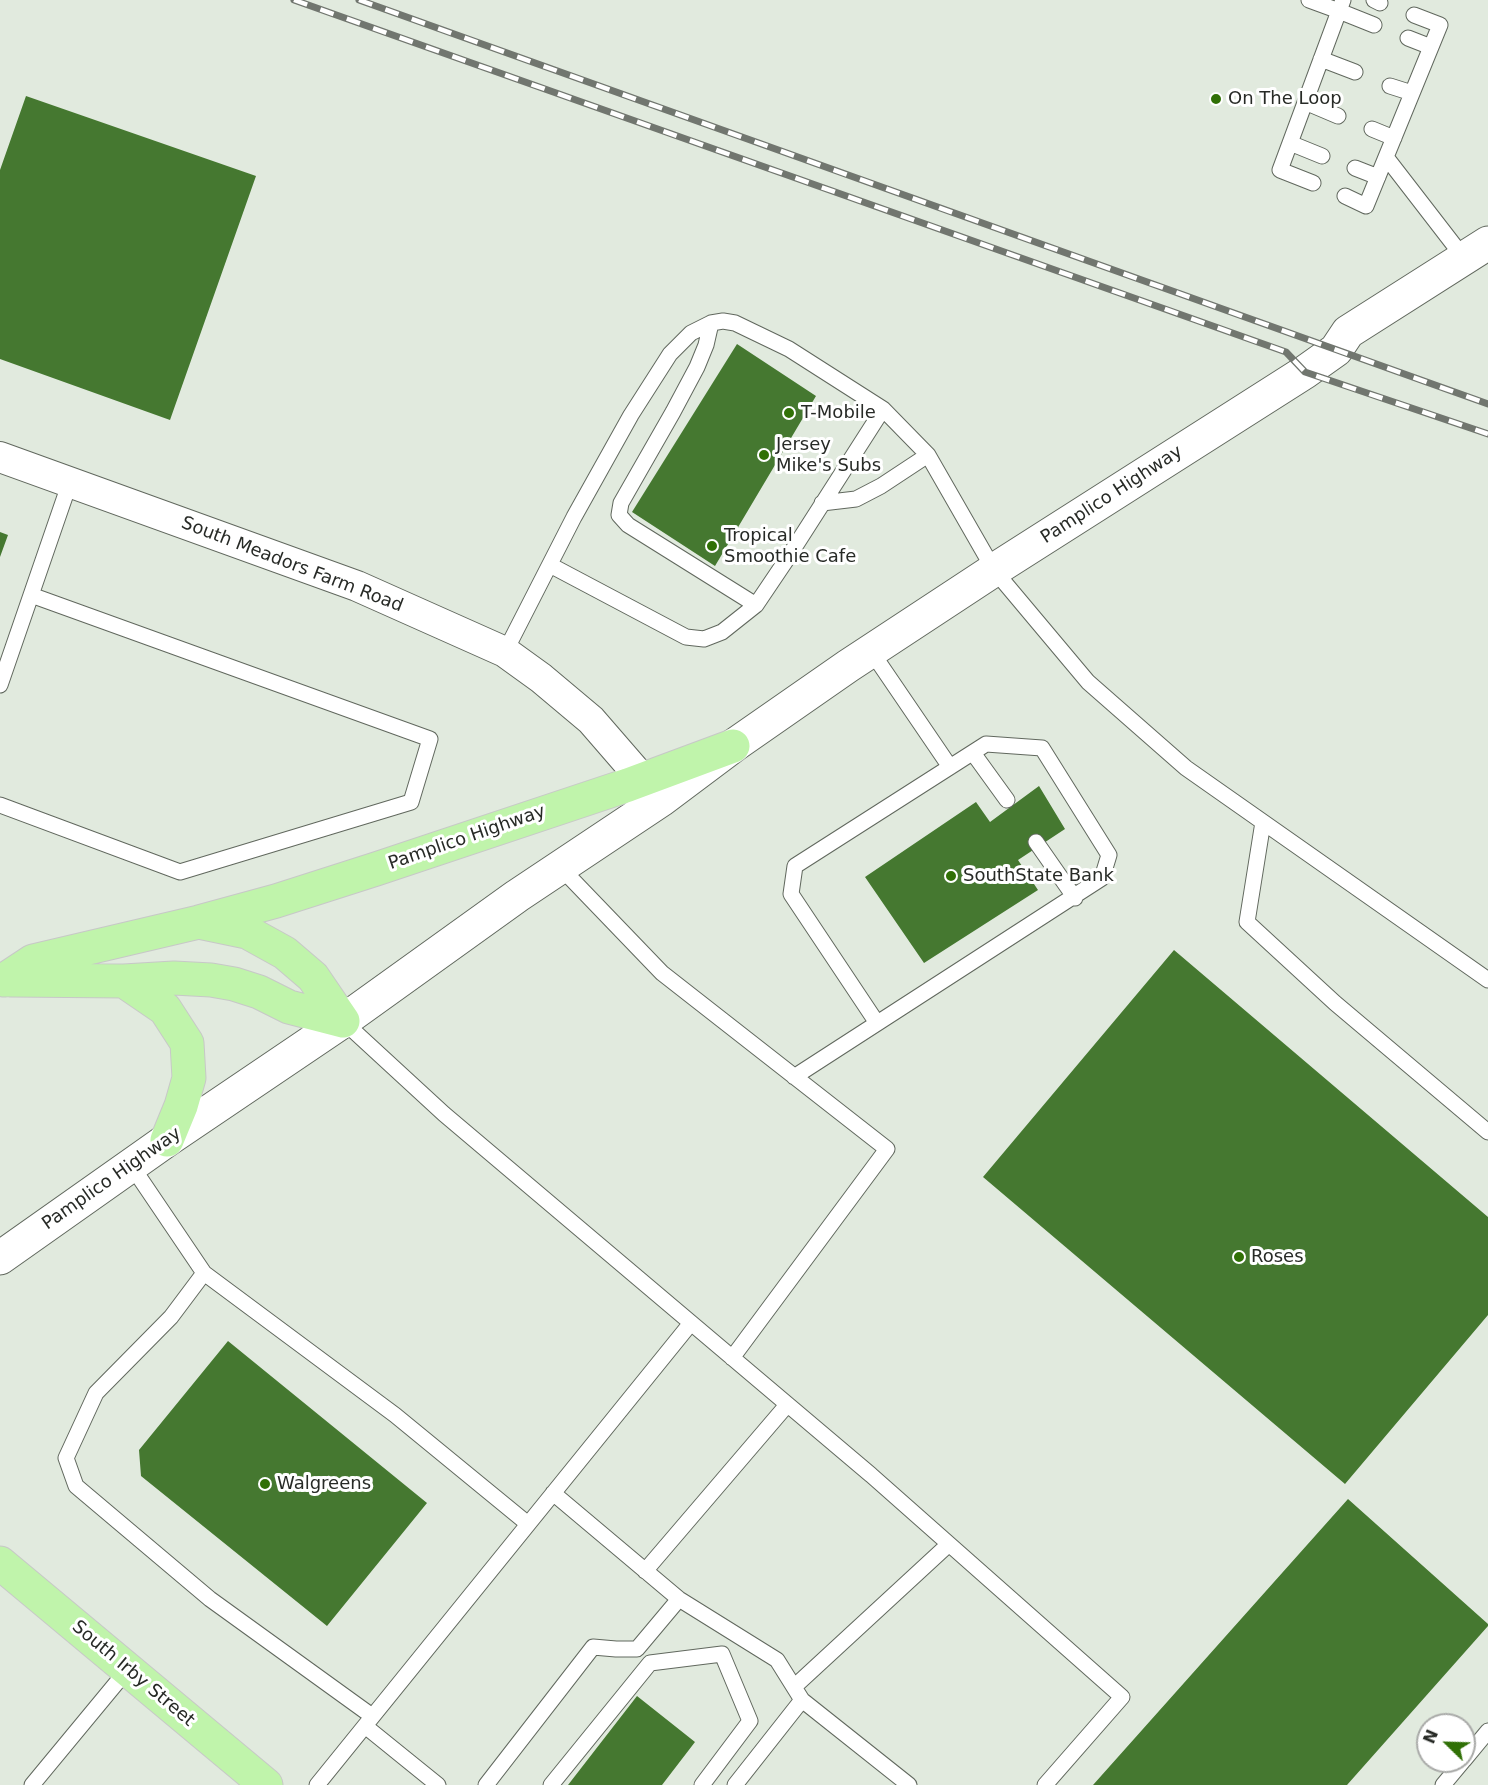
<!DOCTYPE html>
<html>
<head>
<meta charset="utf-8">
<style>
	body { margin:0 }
	#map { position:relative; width:1488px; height:1785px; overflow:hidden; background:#e1eade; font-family:"DejaVu Sans",sans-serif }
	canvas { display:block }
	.north { position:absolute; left:1416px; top:1713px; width:60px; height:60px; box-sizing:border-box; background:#fff; border:2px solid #a9aaa8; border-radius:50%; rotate:293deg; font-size:16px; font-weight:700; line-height:24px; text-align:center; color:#272a26 }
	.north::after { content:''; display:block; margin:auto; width:21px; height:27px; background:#307006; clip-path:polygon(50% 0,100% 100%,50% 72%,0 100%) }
</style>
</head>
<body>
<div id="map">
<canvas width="1488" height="1785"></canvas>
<div class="north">N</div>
</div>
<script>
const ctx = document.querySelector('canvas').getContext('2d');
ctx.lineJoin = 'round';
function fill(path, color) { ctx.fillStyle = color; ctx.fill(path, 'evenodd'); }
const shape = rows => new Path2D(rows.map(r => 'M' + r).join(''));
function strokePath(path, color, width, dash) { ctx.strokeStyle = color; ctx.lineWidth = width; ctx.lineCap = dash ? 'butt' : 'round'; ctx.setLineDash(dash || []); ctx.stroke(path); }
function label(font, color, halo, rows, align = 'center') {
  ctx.font = font + ' "DejaVu Sans",sans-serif'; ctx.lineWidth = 6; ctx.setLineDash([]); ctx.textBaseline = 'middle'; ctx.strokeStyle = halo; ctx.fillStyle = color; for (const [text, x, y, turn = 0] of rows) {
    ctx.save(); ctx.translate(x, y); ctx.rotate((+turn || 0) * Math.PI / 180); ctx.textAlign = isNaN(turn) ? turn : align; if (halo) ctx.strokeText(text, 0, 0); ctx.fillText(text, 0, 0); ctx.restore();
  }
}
fill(shape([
	[26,96,256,176,170,420,0,359,0,170],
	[737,344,816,396,715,566,632,512],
	[0,532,8,535,0,557],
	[1039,786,1065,829,1018,860,1038,890,924,963,865,877,976,802,990,822],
	[1174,950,1488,1217,1488,1315,1345,1484,983,1177],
	[228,1341,427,1503,327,1626,141,1476,139,1450],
	[1348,1499,1488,1624,1488,1626,1347,1785,1093,1785],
	[637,1696,695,1742,662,1785,568,1785]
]), '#457830');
const service = shape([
	[1309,0,1339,11,1343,0],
	[1374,0,1380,3],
	[1414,15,1440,25,1386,157,1464,258],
	[1408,38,1431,47],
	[1321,59,1355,72],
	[1390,86,1412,93],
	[1305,102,1338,116],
	[1372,129,1394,138],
	[1290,143,1322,156],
	[1355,168,1378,177],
	[1313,183,1280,170,1339,11,1374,25],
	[1345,196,1366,206,1386,157],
	[711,323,706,345,697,367,673,412,621,503,619,515,628,525,756,605],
	[822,503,856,499,881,486,928,455],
	[550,565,686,637,704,639,722,632,756,605,787,559,883,409],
	[871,651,950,767],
	[505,652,574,517,631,415,670,354,691,333,711,323,723,321,735,323,789,349,883,409,928,455,994,570,1088,682,1186,768,1488,980],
	[0,685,70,482],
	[973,753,1007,800],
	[0,805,180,872,411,802,430,739,31,595],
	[1263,822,1247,922,1335,1003,1488,1132],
	[1036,842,1075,898],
	[560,867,662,973,887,1149,732,1358],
	[343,1021,444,1114,871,1475,1122,1697,1045,1785],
	[794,1077,1102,878,1109,855,1042,748,986,744,795,866,791,894,877,1023],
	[131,1165,204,1273,171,1317,96,1393,66,1458,76,1486,210,1599,372,1716],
	[204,1273,395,1415,528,1524],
	[553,1493,679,1599,777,1660,802,1700,909,1785],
	[645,1571,787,1405],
	[794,1687,949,1544],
	[365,1726,438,1785],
	[1464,1760,1488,1731],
	[32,1785,128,1669],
	[317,1785,691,1323],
	[486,1785,593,1647,616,1649,637,1649,679,1599],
	[551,1785,650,1663,722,1654,750,1721,702,1785],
	[735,1785,802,1700],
	[1443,1785,1463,1761]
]);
const minor = shape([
	[0,457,357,586,505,652,541,678,591,720,643,780]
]);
const secondary = shape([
	[0,1258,167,1140,343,1021,517,896,661,800,733,746,848,666,994,570,1305,372,1336,350,1348,332,1488,243]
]);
const primary = shape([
	[199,922,276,901,376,869,628,785,733,746],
	[4,980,33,961,199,922,247,932,285,953,313,977,343,1021],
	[10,980,124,981,174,978,211,980,234,984,259,992,289,1007,343,1021],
	[124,981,165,1009,187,1043,189,1078,181,1106,167,1140],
	[0,1563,266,1785]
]);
strokePath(service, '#61685e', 17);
strokePath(minor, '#61685e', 32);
strokePath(secondary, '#61685e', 35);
strokePath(primary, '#c7c8c7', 35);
strokePath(service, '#fff', 15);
strokePath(minor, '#fff', 30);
strokePath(secondary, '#fff', 33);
strokePath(primary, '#c0f4ab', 33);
const rail = shape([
	[294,0,1286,352,1305,372,1488,434],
	[359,0,1488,404]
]);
strokePath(rail, '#71766f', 7);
strokePath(rail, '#fff', 4.5, [14]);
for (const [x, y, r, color] of [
	[1216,99,6,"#307006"],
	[789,413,6,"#307006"],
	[764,455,6,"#307006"],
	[712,546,6,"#307006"],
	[951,876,6,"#307006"],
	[1239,1257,6,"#307006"],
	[265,1484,6,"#307006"]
]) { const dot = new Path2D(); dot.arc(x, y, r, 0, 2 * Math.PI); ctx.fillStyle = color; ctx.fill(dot); strokePath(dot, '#fff', 2); }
label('18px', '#272a26', '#fff', [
	["On The Loop",1228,99],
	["T-Mobile",801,413],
	["Jersey",776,445],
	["Mike's Subs",776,466],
	["Tropical",724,536],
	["Smoothie Cafe",724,557],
	["SouthState Bank",963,876],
	["Roses",1251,1257],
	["Walgreens",277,1484]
], 'left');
label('18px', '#272a26', '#fff', [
	["Pamplico Highway",1112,495,-33],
	["South Meadors Farm Road",292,565,21],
	["Pamplico Highway",467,838,-19],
	["Pamplico Highway",112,1179,-35],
	["South Irby Street",133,1674,40]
]);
</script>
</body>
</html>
